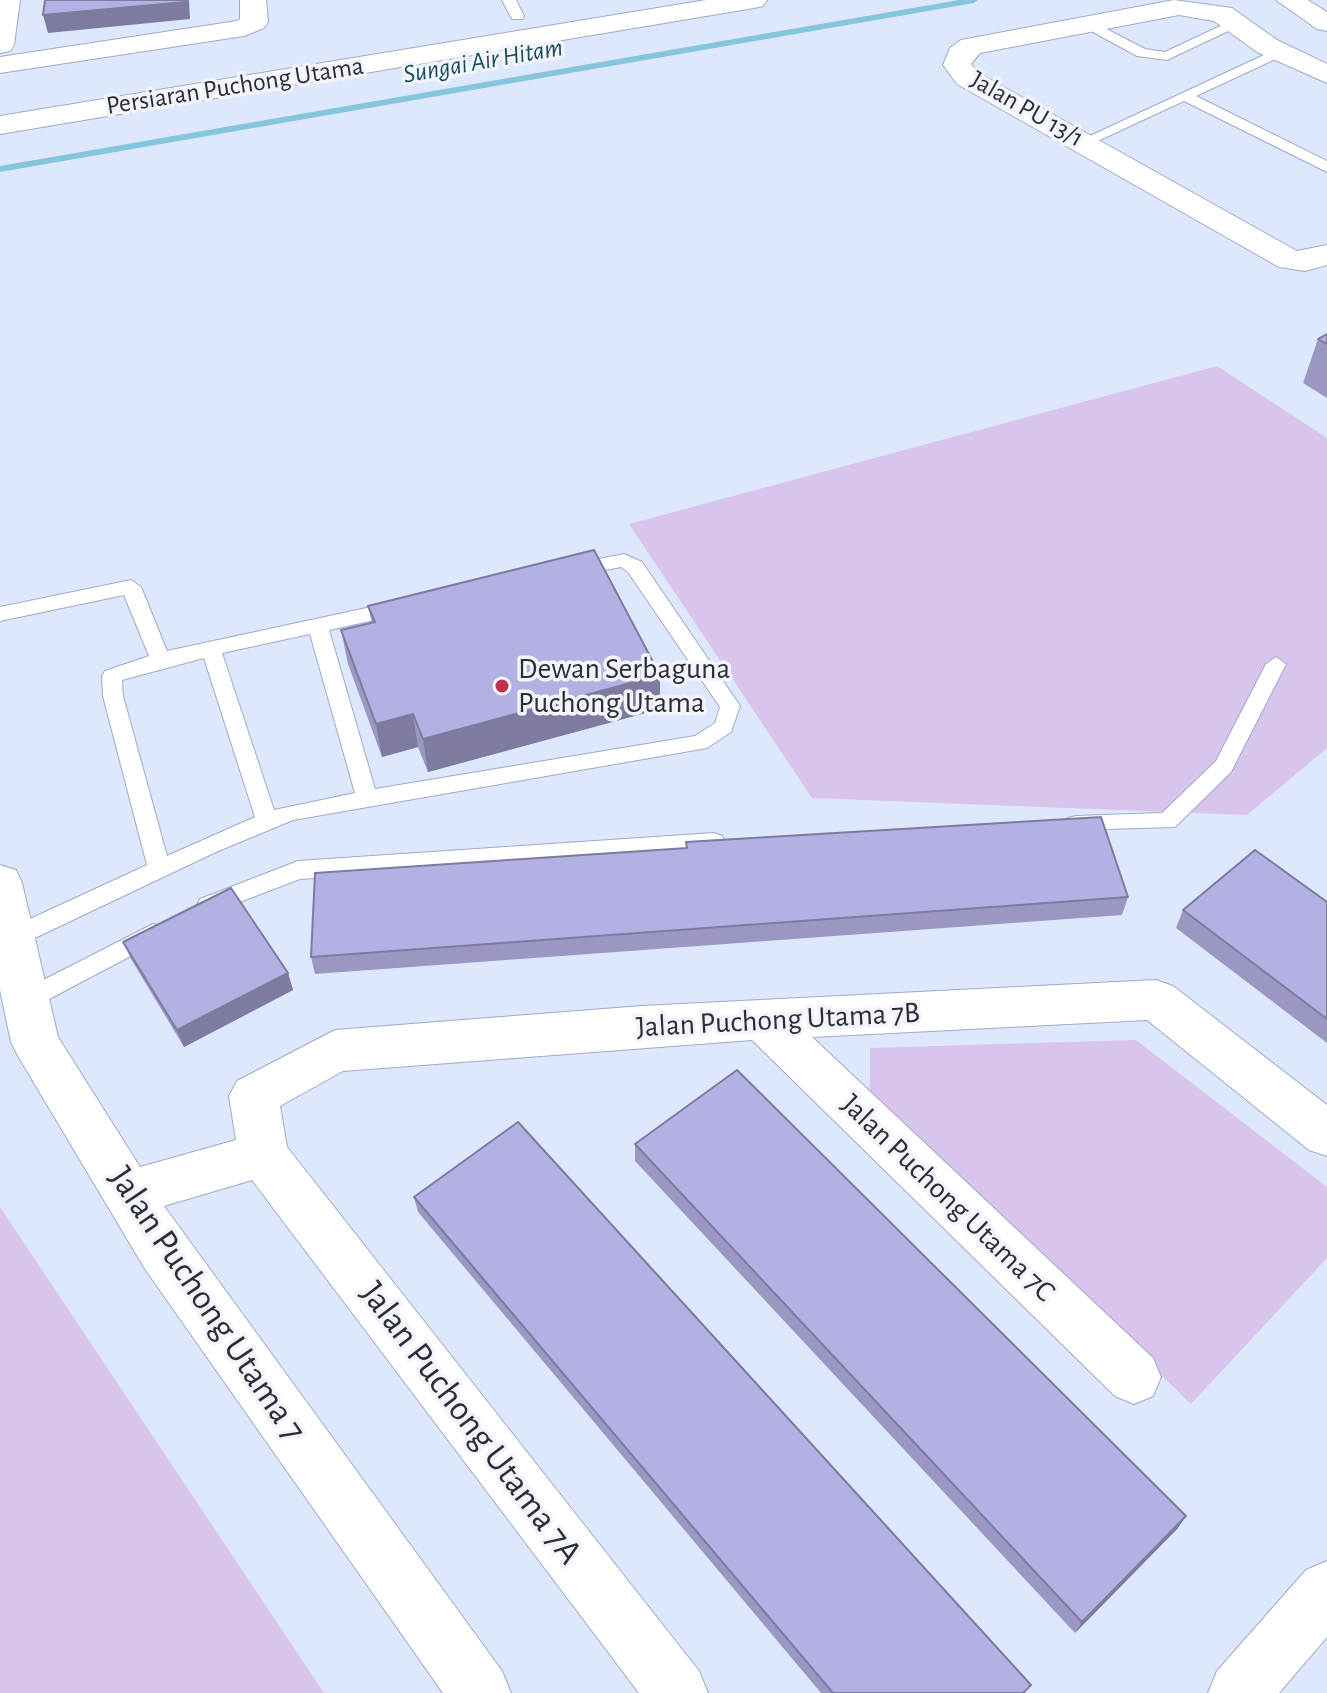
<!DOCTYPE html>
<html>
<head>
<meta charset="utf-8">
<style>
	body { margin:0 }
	canvas { display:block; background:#dde7fe }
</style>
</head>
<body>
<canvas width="1327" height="1693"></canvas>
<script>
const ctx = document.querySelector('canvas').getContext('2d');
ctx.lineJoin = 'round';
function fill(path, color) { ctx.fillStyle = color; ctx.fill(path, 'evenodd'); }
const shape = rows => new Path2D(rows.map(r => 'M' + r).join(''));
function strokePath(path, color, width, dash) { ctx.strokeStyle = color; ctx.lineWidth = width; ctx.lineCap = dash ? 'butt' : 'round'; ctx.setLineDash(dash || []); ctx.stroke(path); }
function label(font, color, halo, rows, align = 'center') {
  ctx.font = font + ' "Alegreya Sans",sans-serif'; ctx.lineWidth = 7; ctx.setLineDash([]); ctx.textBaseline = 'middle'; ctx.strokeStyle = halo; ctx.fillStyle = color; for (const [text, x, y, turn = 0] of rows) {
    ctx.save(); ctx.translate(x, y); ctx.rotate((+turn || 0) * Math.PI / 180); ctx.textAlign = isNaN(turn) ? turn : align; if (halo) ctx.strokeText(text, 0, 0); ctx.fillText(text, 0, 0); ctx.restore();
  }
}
fill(shape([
	[1217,366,1327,438,1327,748,1247,815,812,798,629,524],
	[1136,1040,1327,1187,1327,1258,1191,1404,870,1093,870,1048],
	[0,1207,324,1693,0,1693]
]), '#d9c4eb');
fill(shape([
	[959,0,978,0,974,3,0,172,0,166,959,0]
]), '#86c6dd');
const service = shape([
	[502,0,516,0,524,16,522,19,512,19,502,0],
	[1089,20,1145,49,1165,52,1231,21,1243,24,1167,60,1137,56,1084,27,1082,24,1089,20],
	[1279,48,1286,52,1284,55,1196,96,1327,161,1327,172,1184,101,1089,145,1077,142,1279,48],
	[624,554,642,562,740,706,731,732,707,748,293,820,216,852,20,945,4,945,1,938,4,931,147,865,103,696,102,676,105,671,149,656,124,595,0,621,0,607,131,580,141,587,167,651,399,601,406,603,409,608,406,613,329,630,375,789,695,736,715,723,720,707,628,572,621,567,573,576,563,570,573,564,624,554],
	[310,634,355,793,274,810,222,653,310,634],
	[204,658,255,817,167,856,123,696,122,680,204,658],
	[1276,657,1286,664,1231,772,1175,827,1068,830,1065,824,1068,818,1076,816,1162,813,1216,761,1266,664,1276,657],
	[714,833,722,836,725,842,722,848,714,851,300,879,208,914,200,911,197,905,200,899,298,861,714,833],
	[153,924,161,926,164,933,161,940,34,1007,26,1010,18,1007,14,1000,18,993,153,924]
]);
const minor = shape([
	[0,0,20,0,14,45,10,51,0,53,0,0],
	[240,0,266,0,268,22,264,28,244,36,0,73,0,57,237,21,240,19,240,0],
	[1174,0,1232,8,1277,40,1327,64,1327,83,1257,52,1214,21,1179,15,980,53,971,64,977,72,1297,251,1327,245,1327,265,1305,271,1279,267,957,84,943,65,950,48,961,40,1174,0],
	[1276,0,1308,0,1327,12,1327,31,1317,29,1276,0],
	[0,865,16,870,22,883,58,1037,140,1167,236,1140,229,1096,237,1081,335,1030,642,1006,1156,980,1173,986,1327,1105,1327,1156,1309,1150,1147,1020,812,1037,1153,1358,1161,1377,1153,1396,1134,1404,1115,1396,752,1040,343,1071,280,1106,287,1147,699,1671,708,1693,639,1693,252,1180,164,1206,502,1671,511,1693,443,1693,145,1269,18,1056,11,1042,0,990,0,865],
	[1327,1561,1327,1637,1279,1693,1208,1693,1217,1671,1306,1570,1327,1561]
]);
const tertiary = shape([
	[706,0,767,0,763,6,754,8,0,134,0,116,706,0]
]);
strokePath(service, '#9eaac5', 2);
strokePath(minor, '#9eaac5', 2);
strokePath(tertiary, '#9eaac5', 2);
fill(service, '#fff');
fill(minor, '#fff');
fill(tertiary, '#fff');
fill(shape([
	[1327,334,1327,398,1303,383,1318,339],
	[368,606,660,675,660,709,428,772,418,747,382,757,348,664,341,630,372,623],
	[686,842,1128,897,1122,915,315,974,311,957,686,848],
	[1327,902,1327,1043,1176,928,1183,910],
	[123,942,288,973,293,990,184,1047,131,959],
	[635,1144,1178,1528,1075,1633,635,1161],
	[414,1197,1026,1693,821,1693,418,1212]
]), '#9a97c3');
fill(shape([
	[189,0,190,19,48,33,43,15],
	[660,675,660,709,428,772,423,739],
	[413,714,418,747,382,757,376,724],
	[288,973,293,990,184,1047,177,1030],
	[1186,1516,1178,1528,1075,1633,1082,1622]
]), '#7d7b9f');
const building = shape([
	[45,0,186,0,186,2,43,15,45,0],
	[1327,334,1327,344,1318,339,1327,334],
	[594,550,660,675,423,739,413,714,376,724,341,630,375,622,368,606,594,550],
	[1101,817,1128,897,311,957,315,873,687,848,686,842,1101,817],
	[1255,850,1327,902,1327,1019,1183,910,1255,850],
	[231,888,288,973,177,1030,123,942,231,888],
	[737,1070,1186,1516,1082,1622,635,1144,737,1070],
	[518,1122,1031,1685,1023,1693,833,1693,414,1197,518,1122]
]);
fill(building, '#b3b0e3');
strokePath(building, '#7d7b9f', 2);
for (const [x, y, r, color] of [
	[502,686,8,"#c0304d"]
]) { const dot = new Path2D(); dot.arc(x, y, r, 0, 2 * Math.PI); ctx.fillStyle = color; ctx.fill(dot); strokePath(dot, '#f2f4fa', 3); }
label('italic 26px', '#174c5d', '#f2f4fa', [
	["Sungai Air Hitam",483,61,-10]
]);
label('26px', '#2a2e39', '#f2f4fa', [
	["Persiaran Puchong Utama",235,86,-9],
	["Jalan PU 13/1",1027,109,30]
]);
label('30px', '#2a2e39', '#f2f4fa', [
	["Dewan Serbaguna",518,669],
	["Puchong Utama",518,703]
], 'left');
label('30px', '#2a2e39', '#f2f4fa', [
	["Jalan Puchong Utama 7B",778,1020,-3],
	["Jalan Puchong Utama 7C",948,1198,44]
]);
label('36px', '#2a2e39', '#f2f4fa', [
	["Jalan Puchong Utama 7",207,1304,56],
	["Jalan Puchong Utama 7A",471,1423,53]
]);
</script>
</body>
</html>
